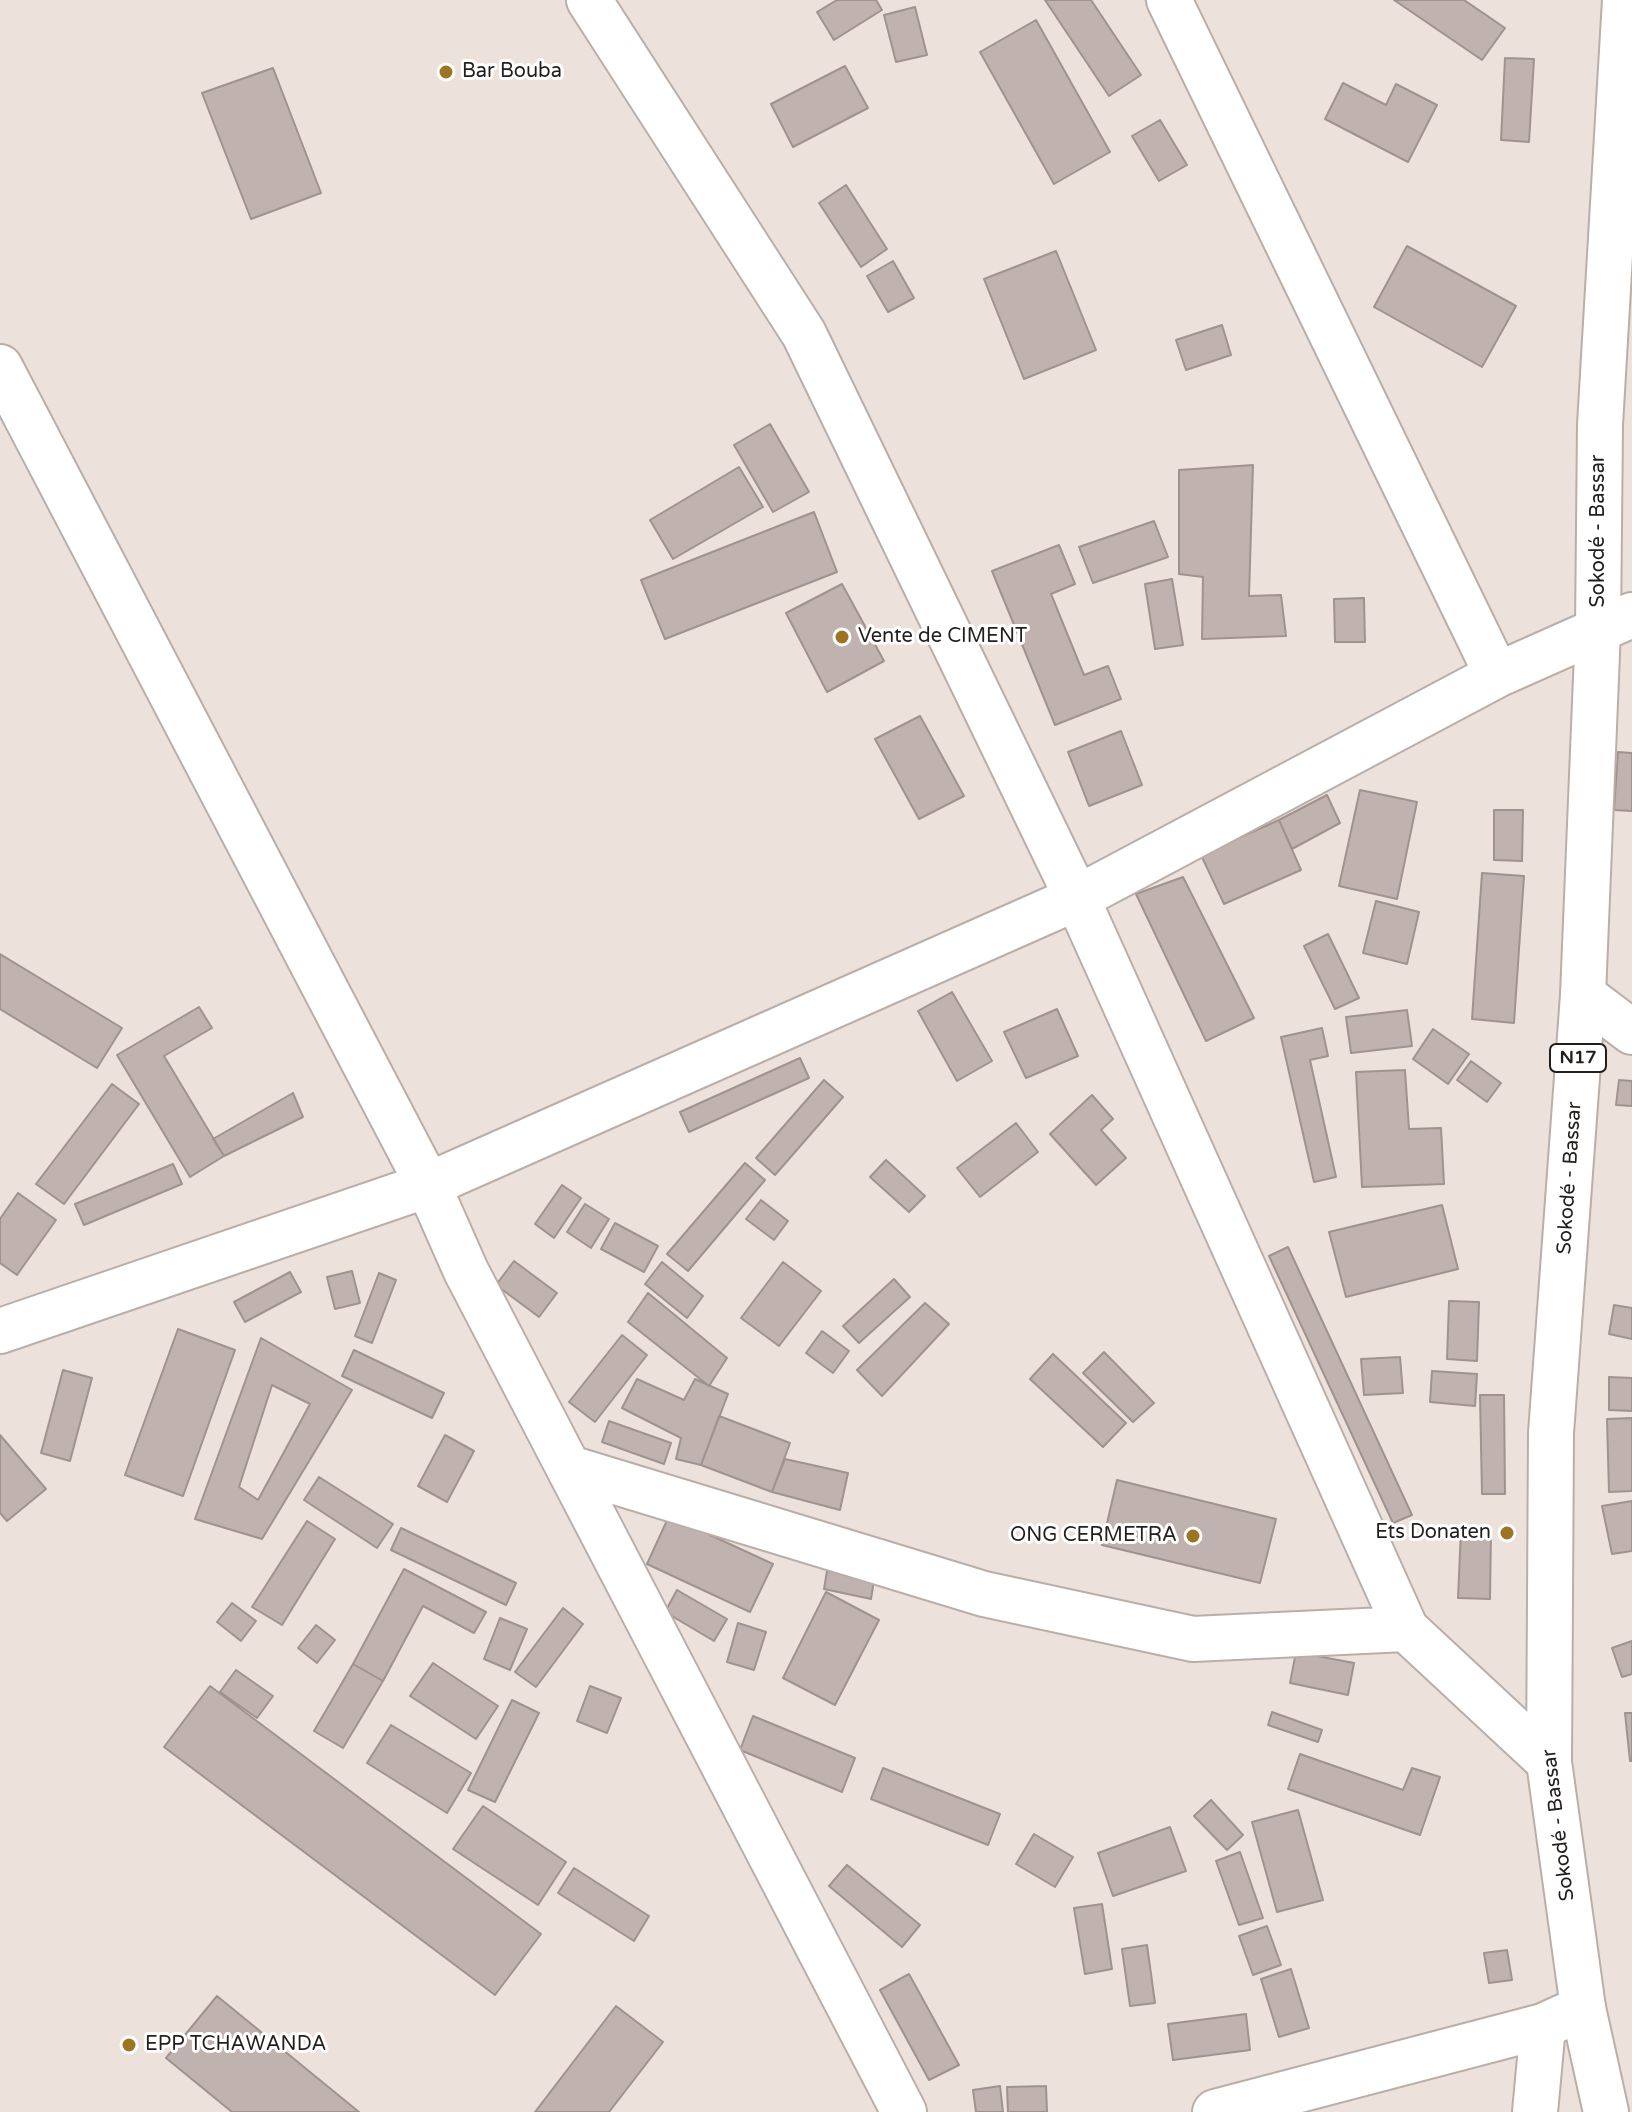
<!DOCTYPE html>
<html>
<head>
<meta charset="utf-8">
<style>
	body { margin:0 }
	canvas { display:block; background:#ede1db }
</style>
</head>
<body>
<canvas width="1632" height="2112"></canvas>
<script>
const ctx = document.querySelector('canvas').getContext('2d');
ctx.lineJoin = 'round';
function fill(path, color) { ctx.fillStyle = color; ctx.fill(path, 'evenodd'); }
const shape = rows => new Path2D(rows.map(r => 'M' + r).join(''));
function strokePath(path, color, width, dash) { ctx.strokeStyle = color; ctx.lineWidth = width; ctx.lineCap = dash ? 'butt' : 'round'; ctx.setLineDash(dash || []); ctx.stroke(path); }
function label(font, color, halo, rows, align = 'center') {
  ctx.font = font + ' "Varela Round",sans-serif'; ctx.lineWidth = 6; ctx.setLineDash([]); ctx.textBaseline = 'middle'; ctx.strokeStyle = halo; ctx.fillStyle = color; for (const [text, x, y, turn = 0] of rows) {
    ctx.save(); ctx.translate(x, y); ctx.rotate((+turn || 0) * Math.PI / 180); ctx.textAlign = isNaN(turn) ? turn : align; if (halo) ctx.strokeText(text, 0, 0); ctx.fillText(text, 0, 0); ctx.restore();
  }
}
const building = shape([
	[837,0,876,0,882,10,834,40,817,12,837,0],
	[1045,0,1091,0,1141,75,1109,96,1045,0],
	[1394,0,1464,0,1505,28,1482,60,1394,0],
	[915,7,927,55,896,62,884,15,915,7],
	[1036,20,1110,152,1054,184,980,52,1036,20],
	[1505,58,1534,59,1529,142,1501,140,1505,58],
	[845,66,868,108,793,147,771,104,845,66],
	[273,68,321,193,251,219,202,93,273,68],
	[1343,83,1386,105,1396,84,1437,105,1408,162,1325,119,1343,83],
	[1160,120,1187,165,1159,181,1132,136,1160,120],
	[846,185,887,249,861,267,819,203,846,185],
	[1407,246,1516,306,1482,367,1374,307,1407,246],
	[1056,251,1096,350,1024,379,984,279,1056,251],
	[893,261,914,298,888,312,867,276,893,261],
	[1222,325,1231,355,1186,370,1176,340,1222,325],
	[770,424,809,492,773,512,734,445,770,424],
	[1253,465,1249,596,1281,595,1286,636,1202,639,1203,577,1179,574,1179,470,1253,465],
	[739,467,763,507,673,559,650,520,739,467],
	[814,512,837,572,665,639,641,580,814,512],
	[1154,521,1168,557,1093,583,1079,547,1154,521],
	[1059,545,1075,584,1051,594,1084,675,1108,666,1121,699,1055,725,992,571,1059,545],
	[1172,579,1183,645,1155,649,1145,584,1172,579],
	[842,584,884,661,827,692,786,613,842,584],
	[1364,598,1365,642,1335,642,1334,599,1364,598],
	[920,716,964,796,919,819,875,739,920,716],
	[1121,731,1142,785,1089,806,1068,752,1121,731],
	[1618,752,1632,753,1632,811,1614,810,1618,752],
	[1360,790,1417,802,1397,899,1339,886,1360,790],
	[1327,795,1340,823,1292,849,1279,820,1327,795],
	[1494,810,1523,810,1522,861,1494,860,1494,810],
	[1279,820,1301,870,1224,904,1201,855,1279,820],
	[1482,873,1524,876,1514,1023,1472,1019,1482,873],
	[1183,877,1254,1018,1206,1041,1136,894,1183,877],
	[1376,901,1419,912,1407,964,1363,953,1376,901],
	[1328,934,1359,998,1335,1009,1304,946,1328,934],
	[0,954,122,1028,97,1068,0,1009,0,954],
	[952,992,992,1061,957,1081,918,1011,952,992],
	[199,1007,212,1028,164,1056,224,1156,190,1177,117,1055,199,1007],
	[1057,1009,1078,1056,1026,1078,1004,1032,1057,1009],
	[1407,1010,1412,1046,1351,1053,1346,1017,1407,1010],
	[1322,1028,1328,1056,1310,1060,1336,1177,1314,1182,1281,1037,1322,1028],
	[1433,1029,1469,1054,1448,1084,1413,1059,1433,1029],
	[800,1058,809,1078,689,1132,680,1112,800,1058],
	[1471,1061,1501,1083,1487,1102,1457,1080,1471,1061],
	[1405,1070,1409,1129,1441,1128,1444,1184,1362,1187,1356,1072,1405,1070],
	[824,1080,843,1097,775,1175,756,1158,824,1080],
	[1619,1080,1632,1081,1632,1106,1616,1105,1619,1080],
	[112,1084,139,1104,64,1204,36,1184,112,1084],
	[293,1093,303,1117,224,1156,213,1139,293,1093],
	[1092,1095,1113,1119,1101,1130,1126,1158,1096,1185,1050,1134,1092,1095],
	[1016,1123,1038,1152,980,1197,957,1168,1016,1123],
	[886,1160,925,1196,909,1212,870,1177,886,1160],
	[745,1163,765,1180,688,1271,667,1254,745,1163],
	[173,1164,182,1184,84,1225,75,1204,173,1164],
	[562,1185,581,1198,554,1238,535,1224,562,1185],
	[18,1193,56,1220,17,1275,0,1263,0,1219,18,1193],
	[761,1200,788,1221,774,1240,746,1219,761,1200],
	[585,1204,609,1219,591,1248,567,1232,585,1204],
	[1442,1205,1458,1269,1346,1297,1329,1232,1442,1205],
	[615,1223,658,1246,644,1272,601,1249,615,1223],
	[1288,1247,1412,1515,1393,1523,1269,1256,1288,1247],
	[514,1261,557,1293,539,1317,496,1285,514,1261],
	[662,1262,703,1296,687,1318,645,1284,662,1262],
	[783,1262,821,1291,779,1346,741,1318,783,1262],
	[352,1271,360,1303,335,1309,327,1277,352,1271],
	[290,1272,301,1292,245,1322,234,1302,290,1272],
	[379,1273,396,1280,372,1343,355,1336,379,1273],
	[894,1279,910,1297,859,1343,843,1326,894,1279],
	[648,1293,727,1358,709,1386,628,1322,648,1293],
	[1449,1301,1479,1302,1477,1361,1447,1359,1449,1301],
	[925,1303,949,1324,882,1396,857,1370,925,1303],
	[1614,1305,1632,1308,1632,1339,1609,1334,1614,1305],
	[178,1329,235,1350,183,1496,125,1475,178,1329],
	[822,1331,849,1351,833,1373,806,1353,822,1331],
	[622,1335,647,1355,595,1422,569,1402,622,1335],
	[261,1338,352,1390,262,1539,195,1519,261,1338],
	[272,1385,310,1404,258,1500,239,1487,272,1385],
	[354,1350,444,1393,432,1418,342,1376,354,1350],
	[1104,1352,1154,1403,1133,1422,1083,1373,1104,1352],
	[1053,1354,1126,1423,1103,1447,1030,1379,1053,1354],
	[1400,1357,1403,1393,1364,1395,1361,1359,1400,1357],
	[63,1370,92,1378,70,1461,41,1453,63,1370],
	[1432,1371,1477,1374,1475,1406,1430,1402,1432,1371],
	[1609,1377,1632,1378,1632,1411,1609,1410,1609,1377],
	[637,1379,684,1400,695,1379,728,1394,701,1465,676,1459,681,1438,622,1408,637,1379],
	[1480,1395,1504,1395,1505,1494,1482,1494,1480,1395],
	[719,1416,790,1443,772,1492,701,1465,719,1416],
	[1632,1418,1632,1491,1609,1492,1607,1419,1632,1418],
	[609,1421,671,1443,664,1464,602,1442,609,1421],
	[0,1435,46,1489,7,1521,0,1513,0,1435],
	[445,1435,474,1451,447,1502,418,1486,445,1435],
	[785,1459,848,1473,840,1510,772,1492,785,1459],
	[319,1477,393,1524,377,1548,304,1500,319,1477],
	[1117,1480,1276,1519,1260,1583,1102,1545,1117,1480],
	[1632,1501,1632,1551,1612,1554,1602,1506,1632,1501],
	[669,1516,773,1564,750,1612,647,1564,669,1516],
	[307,1521,335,1539,282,1625,252,1607,307,1521],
	[401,1528,516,1583,506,1605,391,1550,401,1528],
	[1461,1530,1491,1531,1490,1599,1458,1598,1461,1530],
	[404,1569,486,1612,474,1633,423,1606,383,1681,353,1664,404,1569],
	[827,1571,874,1580,871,1599,824,1589,827,1571],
	[677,1590,727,1619,714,1641,665,1612,677,1590],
	[826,1592,879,1620,835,1705,783,1678,826,1592],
	[232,1603,256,1621,241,1641,217,1622,232,1603],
	[563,1608,583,1624,536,1687,515,1672,563,1608],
	[500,1618,527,1629,510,1670,484,1659,500,1618],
	[738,1623,766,1632,754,1670,727,1662,738,1623],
	[316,1625,335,1640,317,1663,298,1648,316,1625],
	[1632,1641,1632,1674,1622,1677,1612,1648,1632,1641],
	[1296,1652,1354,1663,1348,1695,1290,1683,1296,1652],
	[433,1663,498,1706,476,1739,410,1696,433,1663],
	[353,1664,383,1681,343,1748,314,1731,353,1664],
	[236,1670,273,1696,257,1718,220,1692,236,1670],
	[210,1686,541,1934,495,1995,164,1747,210,1686],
	[590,1686,621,1698,607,1733,577,1721,590,1686],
	[512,1700,539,1713,495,1802,468,1790,512,1700],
	[1272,1712,1322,1730,1318,1742,1268,1725,1272,1712],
	[1625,1713,1632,1713,1632,1761,1630,1761,1625,1713],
	[753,1716,855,1758,842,1792,740,1750,753,1716],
	[391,1725,471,1773,447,1813,367,1763,391,1725],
	[1300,1754,1403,1790,1412,1768,1440,1777,1420,1835,1288,1789,1300,1754],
	[883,1768,1000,1814,988,1845,871,1799,883,1768],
	[1211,1800,1243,1835,1227,1850,1194,1816,1211,1800],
	[483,1806,566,1862,538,1905,453,1849,483,1806],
	[1298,1810,1323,1900,1277,1912,1252,1822,1298,1810],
	[1170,1827,1186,1871,1113,1896,1098,1853,1170,1827],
	[1034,1834,1073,1857,1055,1887,1016,1864,1034,1834],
	[1240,1852,1263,1918,1239,1925,1216,1861,1240,1852],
	[847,1865,920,1925,902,1947,829,1886,847,1865],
	[574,1868,649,1916,634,1941,558,1893,574,1868],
	[1102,1904,1112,1969,1085,1974,1074,1908,1102,1904],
	[1267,1926,1281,1965,1253,1975,1239,1936,1267,1926],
	[1147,1945,1155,2003,1130,2006,1122,1949,1147,1945],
	[1507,1950,1512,1980,1489,1983,1484,1953,1507,1950],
	[1291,1969,1309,2028,1279,2037,1261,1979,1291,1969],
	[909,1974,959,2065,929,2080,880,1990,909,1974],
	[217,1996,359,2112,232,2112,166,2058,217,1996],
	[616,2006,663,2042,609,2112,535,2112,616,2006],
	[1246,2014,1250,2050,1173,2060,1168,2024,1246,2014],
	[1000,2086,1003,2112,976,2112,973,2090,1000,2086],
	[1046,2086,1047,2112,1008,2112,1007,2087,1046,2086]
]);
fill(building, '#c0b3af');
strokePath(building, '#9f938f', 2);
const minor = shape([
	[589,0,804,334,1077,898,1406,1629,1549,1762],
	[1169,0,1497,675],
	[0,367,428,1185,466,1271,904,2112],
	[1583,995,1632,1032],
	[0,1331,428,1185,1077,898,1497,675,1632,615],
	[573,1469,984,1594,1193,1639,1406,1629],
	[1215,2112,1543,2026,1583,2008],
	[1535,2112,1543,2026]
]);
const major = shape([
	[1606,2112,1583,2008,1549,1762,1551,1433,1583,995,1598,629,1600,425,1625,0]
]);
strokePath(minor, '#baafa8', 48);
strokePath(major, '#baafa8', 48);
strokePath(minor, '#fff', 44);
strokePath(major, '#fff', 44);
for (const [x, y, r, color] of [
	[446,72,8,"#9d7422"],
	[842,637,8,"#9d7422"],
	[1507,1533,8,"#9d7422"],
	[1193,1536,8,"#9d7422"],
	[129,2045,8,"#9d7422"]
]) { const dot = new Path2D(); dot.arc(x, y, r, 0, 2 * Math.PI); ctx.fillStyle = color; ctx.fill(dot); strokePath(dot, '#fff', 3); }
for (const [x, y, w] of [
	[1578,1058,56]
]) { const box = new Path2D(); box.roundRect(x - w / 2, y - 14, w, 28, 6); ctx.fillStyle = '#fff'; ctx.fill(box); strokePath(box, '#221e1c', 2); }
label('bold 18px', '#221e1c', null, [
	["N17",1578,1058]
]);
label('20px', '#221e1c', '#fff', [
	["Bar Bouba",462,72],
	["Vente de CIMENT",858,637],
	["Ets Donaten",1491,1533,"right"],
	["ONG CERMETRA",1177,1536,"right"],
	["EPP TCHAWANDA",145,2045]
], 'left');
label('20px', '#221e1c', '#fff', [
	["Sokodé - Bassar",1599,531,-90],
	["Sokodé - Bassar",1570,1178,-86],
	["Sokodé - Bassar",1559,1825,-97]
]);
</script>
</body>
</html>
